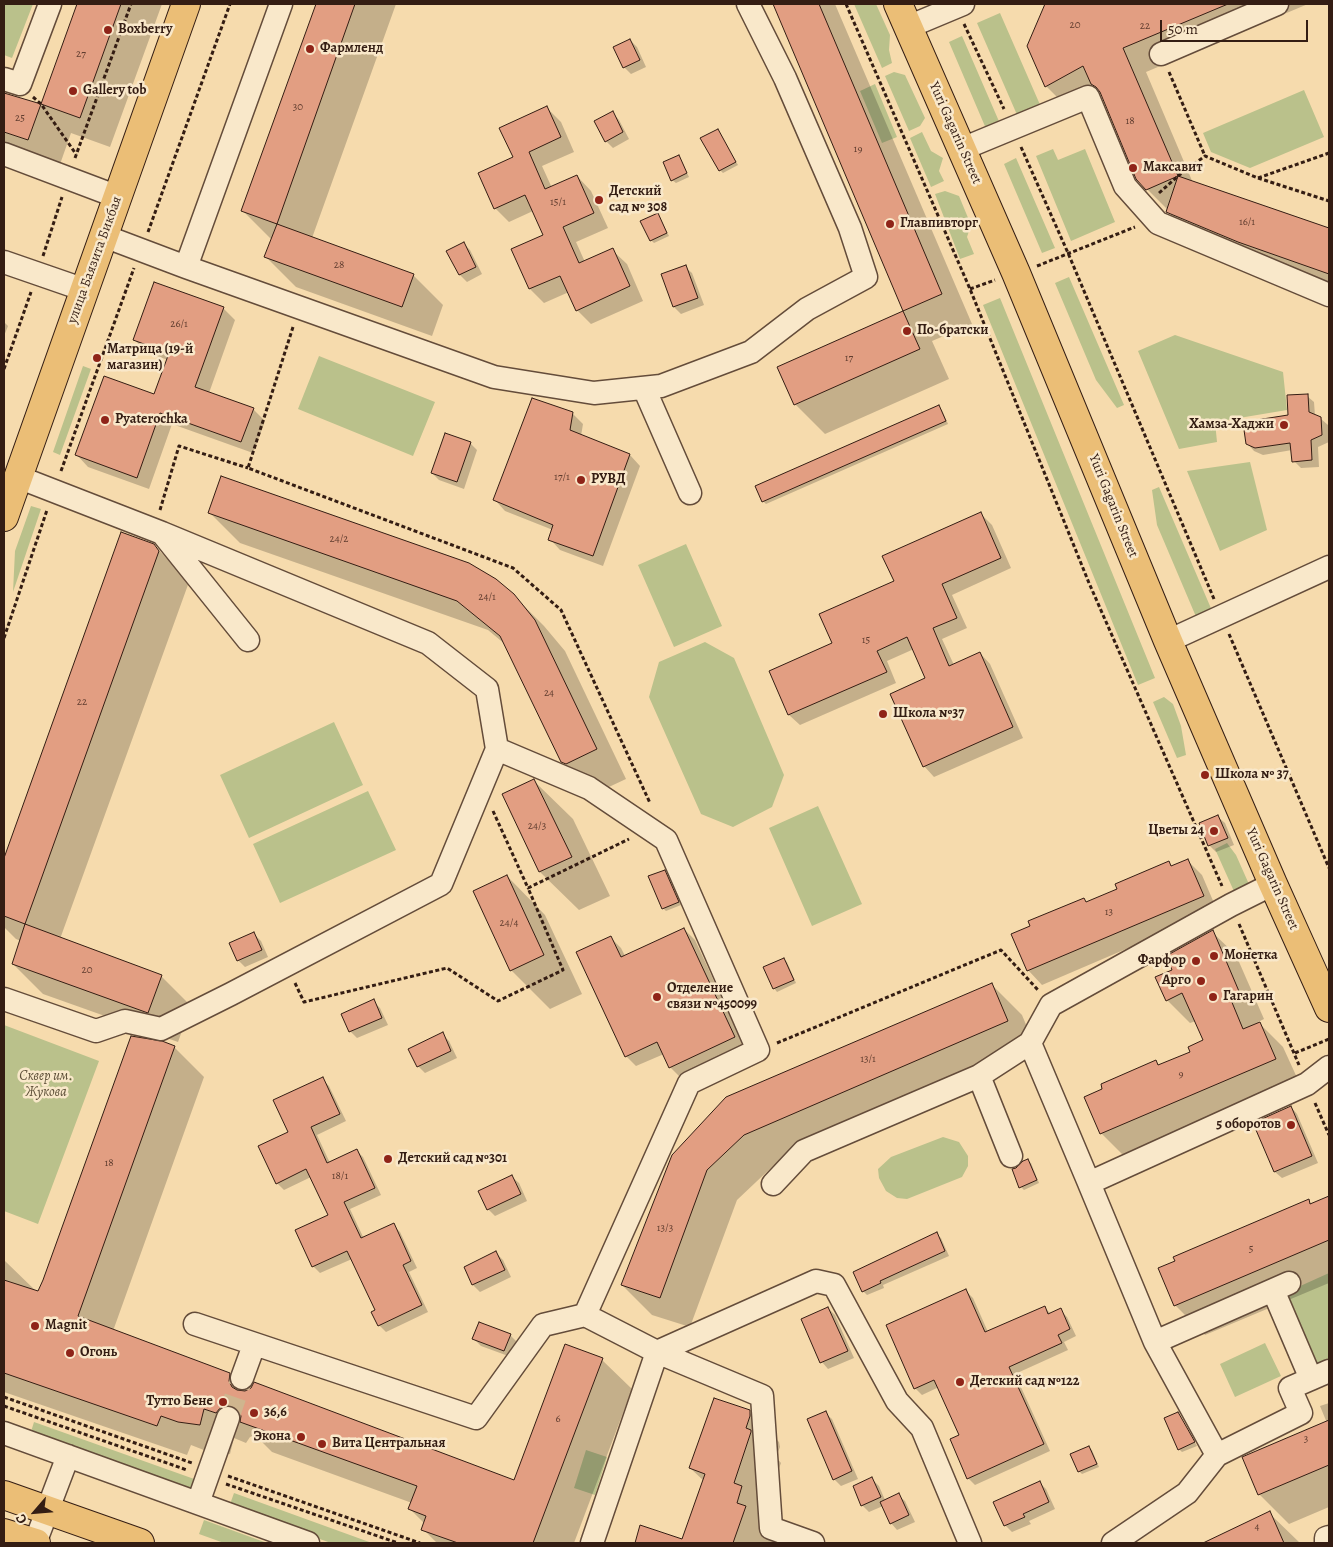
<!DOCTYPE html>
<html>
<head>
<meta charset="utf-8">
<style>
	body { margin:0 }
	#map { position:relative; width:1333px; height:1547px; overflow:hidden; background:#f6dbad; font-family:Alegreya,serif }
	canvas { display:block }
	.frame { position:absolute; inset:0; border:5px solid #341d13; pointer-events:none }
	.north { position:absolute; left:10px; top:1487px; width:50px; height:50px; -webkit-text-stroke:4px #f9e8ca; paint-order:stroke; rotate:243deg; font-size:14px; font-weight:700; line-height:20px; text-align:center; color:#341d13 }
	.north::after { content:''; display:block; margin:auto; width:18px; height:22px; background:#341d13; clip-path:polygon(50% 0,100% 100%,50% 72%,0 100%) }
	.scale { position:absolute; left:1160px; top:20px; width:148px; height:22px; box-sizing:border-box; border:2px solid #341d13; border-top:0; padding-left:6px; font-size:15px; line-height:18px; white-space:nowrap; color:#341d13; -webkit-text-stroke:4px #f9e8ca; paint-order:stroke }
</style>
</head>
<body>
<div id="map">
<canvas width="1333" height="1547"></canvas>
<div class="frame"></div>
<div class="north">С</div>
<div class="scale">50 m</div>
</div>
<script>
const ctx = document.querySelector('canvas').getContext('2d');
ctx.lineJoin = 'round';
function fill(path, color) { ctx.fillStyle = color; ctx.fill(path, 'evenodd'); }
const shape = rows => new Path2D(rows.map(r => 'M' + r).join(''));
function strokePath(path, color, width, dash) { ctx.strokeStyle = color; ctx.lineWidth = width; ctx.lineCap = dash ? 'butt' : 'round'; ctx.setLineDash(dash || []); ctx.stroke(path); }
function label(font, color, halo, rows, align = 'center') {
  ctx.font = font + ' Alegreya,serif'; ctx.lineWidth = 5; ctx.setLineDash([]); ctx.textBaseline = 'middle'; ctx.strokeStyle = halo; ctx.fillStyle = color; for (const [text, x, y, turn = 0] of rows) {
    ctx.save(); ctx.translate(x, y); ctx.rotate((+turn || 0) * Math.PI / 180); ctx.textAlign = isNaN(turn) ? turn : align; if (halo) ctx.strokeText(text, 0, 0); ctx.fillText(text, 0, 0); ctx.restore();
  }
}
fill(shape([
	[4,4,33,4,12,58,4,55],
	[854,4,876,4,890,35,889,50,892,63,882,68],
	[1000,13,1041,107,1018,117,977,23],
	[962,36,1001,126,987,131,949,42],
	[894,72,905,75,925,118,920,126,909,131,885,76],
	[875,84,897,137,882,143,860,91],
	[1304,90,1324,137,1250,168,1211,152,1203,133],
	[922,132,931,151,943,158,939,171,944,181,931,187,910,138],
	[1053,149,1058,160,1085,149,1115,222,1071,241,1036,156],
	[1016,158,1055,248,1042,253,1004,164],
	[945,191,959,196,971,225,967,237,974,254,960,259,935,194],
	[1069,277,1124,405,1117,408,1096,380,1055,283],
	[1000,298,1155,678,1138,685,983,305],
	[1175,335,1283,372,1287,410,1215,422,1217,442,1179,449,1138,351],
	[319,356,435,402,413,456,298,409],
	[83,366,91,369,60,455,53,452],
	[1250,462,1267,530,1220,551,1187,471],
	[1159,487,1213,613,1197,619,1157,525,1152,490],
	[31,506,41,509,13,592,15,551],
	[686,544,722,626,674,647,638,565],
	[705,642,734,658,784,775,772,807,733,827,701,814,649,697,659,662],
	[1164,697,1173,704,1181,726,1186,755,1177,758,1153,702],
	[334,722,363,785,249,838,220,775],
	[368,791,396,850,280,903,253,844],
	[818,806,862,904,812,926,769,828],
	[1227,843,1236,855,1252,891,1237,898,1215,849],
	[4,1025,99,1061,38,1224,4,1211],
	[943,1137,959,1142,968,1156,968,1166,962,1177,907,1199,897,1198,886,1191,879,1178,878,1169,891,1157],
	[1329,1273,1329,1362,1319,1367,1287,1292],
	[1265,1343,1281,1376,1235,1397,1220,1364],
	[34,1422,197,1480,192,1493,30,1435],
	[586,1450,607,1457,595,1495,574,1488],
	[234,1493,372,1543,331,1543,229,1507],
	[204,1520,267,1543,224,1543,199,1534]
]), '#bac18b');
fill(shape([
	[79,4,162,4,110,147,71,133,58,170,4,150,4,94,42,105],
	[317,4,396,4,312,238,413,275,443,305,432,336,296,287,266,257,272,240,243,211],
	[774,4,835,4,972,324,932,341,949,379,825,434,795,404,779,367,905,311],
	[1046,4,1308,4,1146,72,1193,183,1329,229,1329,292,1198,242,1168,212,1168,210,1147,189,1101,92,1070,110,1046,86,1029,46],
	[630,40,637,47,646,67,631,74,624,67],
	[547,108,561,122,574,152,542,166,552,188,577,176,591,191,608,228,576,242,585,262,612,250,627,264,643,301,591,324,577,310,569,292,544,303,530,289,513,250,544,236,533,211,509,222,495,208,514,158],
	[613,113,619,120,629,139,613,148,606,141],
	[718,131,738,165,723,173,720,170],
	[678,157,681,160,689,177,676,183,672,180],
	[657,214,660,218,669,236,654,243,651,240],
	[463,243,470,250,482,274,467,282,460,275,448,251],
	[685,267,692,273,704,305,681,314,674,307],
	[223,308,235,320,209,393,253,409,265,421,253,453,172,424,149,489,88,467,77,455,155,396,168,360,146,352,135,340],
	[4,322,8,326,4,336],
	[1307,396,1314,402,1315,416,1320,418,1328,425,1329,442,1318,447,1319,467,1301,468,1294,461,1292,450,1263,455,1254,451,1247,443,1289,417],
	[939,407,942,410,948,424,766,504,763,501],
	[572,413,583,424,581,436,630,455,640,466,603,566,560,550,550,539,553,530,505,511,495,500],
	[470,443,477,450,464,489,439,480,432,473],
	[210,513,513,595,544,626,565,651,626,779,596,793,593,792,562,761,506,645,488,630,240,543],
	[981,514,992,525,1011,568,952,595,967,628,942,639,954,665,980,653,990,664,1023,738,934,777,924,766,926,678,914,649,887,661,896,683,800,725,789,715,770,671,833,644,895,582],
	[122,534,154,545,189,582,60,939,161,976,191,1006,178,1042,43,994,13,964,21,941,16,939,4,927,4,861],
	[534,781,573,819,610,896,579,910,540,872,504,795],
	[1218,817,1225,823,1234,845,1216,852,1210,846,1200,824],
	[1187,860,1202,875,1217,910,1042,985,1028,970,1032,926,1084,899,1087,903,1119,890,1168,863,1172,867],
	[664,871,667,874,681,905,666,911,663,908],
	[507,876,545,915,582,994,550,1009,511,970],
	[684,929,695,940,745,1048,681,1078,670,1067,664,1054,636,1066,626,1056,611,938,621,948,625,956],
	[1212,932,1236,955,1264,1019,1258,1022,1283,1047,1299,1082,1124,1156,1101,1133,1104,1090,1156,1062,1160,1066,1191,1053,1205,1041,1196,1021,1190,1023,1167,1000,1174,970],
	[254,934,261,941,268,957,245,967,238,960],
	[784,959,787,962,796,983,777,992,774,988,765,968],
	[992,985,1022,1015,1037,1051,774,1165,737,1200,690,1327,652,1315,622,1285,673,1156],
	[373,1001,380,1008,388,1025,357,1038,350,1031],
	[442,1034,449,1041,457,1058,425,1073,418,1066],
	[174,1047,204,1077,113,1331,229,1374,246,1391,515,1481,602,1360,632,1389,574,1543,437,1543,423,1529,425,1524,410,1509,412,1503,272,1452,255,1435,250,1437,246,1443,234,1438,230,1454,209,1452,191,1445,187,1455,4,1392,4,1260,38,1293],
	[322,1079,329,1086,346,1121,317,1135,330,1163,356,1150,363,1157,381,1195,350,1209,364,1239,393,1225,400,1232,417,1268,409,1272,428,1312,386,1332,379,1325,376,1310,352,1259,320,1273,313,1266,329,1216,311,1177,284,1190,277,1183,290,1133],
	[1291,1107,1297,1114,1318,1163,1282,1178,1275,1172],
	[1028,1160,1031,1163,1039,1183,1024,1190,1021,1187,1017,1169],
	[512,1177,519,1183,527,1201,495,1216,488,1209],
	[1329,1197,1329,1283,1205,1335,1175,1305,1308,1201,1312,1204],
	[936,1234,941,1238,949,1256,883,1285,884,1288,867,1295,863,1291],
	[496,1253,503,1260,511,1277,480,1292,473,1285,465,1267],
	[966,1291,973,1298,988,1332,1044,1307,1051,1314,1060,1310,1067,1317,1076,1336,1064,1342,1068,1350,1015,1374,1050,1451,975,1485,968,1478,961,1435,939,1387,922,1395,915,1388],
	[828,1308,835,1315,854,1358,828,1369,822,1362,803,1319],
	[510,1335,517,1342,511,1357,481,1346,474,1339],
	[1329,1403,1329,1507,1289,1524,1259,1494,1327,1423,1320,1406],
	[749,1412,779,1442,780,1447,776,1457,781,1463,764,1510,775,1537,773,1543,636,1543,641,1527,682,1541,704,1481,690,1468],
	[825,1413,832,1419,858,1479,841,1486,834,1479],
	[1178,1413,1197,1446,1182,1452,1179,1449],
	[1089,1447,1092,1450,1099,1467,1082,1474,1079,1471],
	[872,1479,879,1486,885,1500,898,1495,905,1501,915,1522,897,1530,891,1523,883,1506,869,1512,862,1505],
	[1039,1482,1046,1489,1055,1509,1029,1521,1031,1524,1012,1532,1005,1525],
	[1269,1513,1300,1543,1206,1543]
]), '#0003');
const building = shape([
	[77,4,121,4,80,118,41,104,77,4],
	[316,4,355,4,277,224,241,211,316,4],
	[773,4,819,4,942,294,903,311,773,4],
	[1045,4,1228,4,1123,48,1178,176,1146,190,1136,179,1100,92,1096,87,1091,84,1083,66,1045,87,1027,46,1045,4],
	[630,39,640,60,623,68,613,47,630,39],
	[4,93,41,104,28,140,4,132,4,93],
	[547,106,561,137,529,152,545,189,577,175,594,213,563,227,579,263,613,248,630,286,576,311,560,276,529,289,511,249,543,235,525,195,494,209,478,173,513,157,499,128,547,106],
	[613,111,623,132,605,142,594,121,613,111],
	[718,129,736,162,719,171,700,138,718,129],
	[679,155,687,173,671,181,663,162,679,155],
	[1178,176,1329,228,1329,274,1238,242,1166,212,1178,176],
	[658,213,667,233,650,241,640,221,658,213],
	[277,224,414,274,402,307,264,257,277,224],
	[464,242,476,267,459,275,446,251,464,242],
	[686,265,698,298,673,307,661,274,686,265],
	[154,282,224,307,195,387,254,408,241,442,160,413,137,478,75,455,104,376,154,394,169,353,133,340,154,282],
	[903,311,920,349,794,405,777,367,903,311],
	[1308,394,1309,412,1321,417,1322,435,1311,440,1312,460,1292,462,1290,443,1255,448,1246,444,1244,430,1250,421,1288,415,1287,395,1308,394],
	[532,398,573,412,570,430,630,454,593,556,548,540,553,525,493,500,532,398],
	[939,405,946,421,762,502,755,486,939,405],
	[445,433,471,442,457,482,431,473,445,433],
	[221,476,469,563,496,579,514,594,535,620,597,749,566,764,561,762,500,636,457,601,208,513,221,476],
	[981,512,1001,558,942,584,957,618,933,628,949,666,980,652,1013,727,923,767,890,694,925,678,907,637,877,651,887,672,788,715,769,671,832,643,819,614,894,581,882,556,981,512],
	[121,532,154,544,159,551,25,924,4,916,4,858,121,532],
	[534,779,572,857,539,872,502,794,534,779],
	[1218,815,1228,838,1208,846,1199,823,1218,815],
	[1188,859,1204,896,1027,971,1011,934,1030,926,1028,921,1084,898,1086,902,1117,889,1115,884,1169,861,1171,866,1188,859],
	[665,870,679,902,662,909,648,876,665,870],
	[507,875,544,955,510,971,473,891,507,875],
	[25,924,162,975,148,1013,12,964,25,924],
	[684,928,735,1037,669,1068,657,1042,625,1057,576,952,611,936,621,957,684,928],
	[1213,930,1241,996,1231,1000,1243,1029,1260,1022,1276,1059,1100,1134,1084,1097,1102,1089,1101,1084,1156,1060,1158,1065,1190,1052,1188,1047,1203,1040,1182,993,1166,1001,1155,977,1172,970,1166,956,1213,930],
	[254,932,262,950,237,961,229,943,254,932],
	[784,958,794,980,773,989,763,967,784,958],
	[992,983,1008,1021,744,1135,707,1170,660,1298,621,1285,672,1155,726,1097,992,983],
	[374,999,382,1018,349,1032,341,1014,374,999],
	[443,1032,451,1051,417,1067,408,1049,443,1032],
	[131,1036,162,1041,175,1046,78,1316,230,1373,229,1381,232,1387,237,1390,245,1391,251,1388,254,1382,514,1480,565,1344,603,1358,533,1543,458,1543,421,1530,426,1516,408,1509,417,1486,240,1422,241,1416,238,1410,232,1406,225,1405,220,1408,216,1413,204,1409,200,1425,178,1422,161,1416,157,1426,4,1373,4,1280,38,1291,43,1280,131,1036],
	[323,1077,340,1114,311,1127,327,1163,357,1149,375,1188,344,1202,361,1238,394,1223,411,1261,403,1265,422,1305,378,1326,371,1312,375,1310,347,1251,312,1267,295,1230,328,1215,306,1169,276,1184,258,1146,288,1132,273,1100,323,1077],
	[1291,1106,1312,1156,1274,1172,1253,1123,1291,1106],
	[1028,1159,1037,1180,1019,1188,1012,1169,1016,1168,1023,1161,1028,1159],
	[512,1175,521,1194,487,1210,478,1191,512,1175],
	[1329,1196,1329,1240,1174,1306,1158,1268,1175,1261,1173,1257,1309,1199,1310,1204,1329,1196],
	[937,1232,945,1251,880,1281,881,1283,862,1292,853,1272,937,1232],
	[496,1251,505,1270,472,1285,464,1267,496,1251],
	[966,1289,985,1332,1045,1306,1048,1314,1061,1308,1070,1329,1058,1335,1062,1343,1009,1367,1044,1444,967,1479,950,1439,959,1435,934,1380,914,1389,886,1325,966,1289],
	[828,1307,848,1351,820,1363,801,1319,828,1307],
	[479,1322,511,1334,504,1351,472,1339,479,1322],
	[714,1398,750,1410,750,1416,746,1428,751,1430,751,1432,734,1483,742,1486,737,1503,746,1506,733,1543,635,1543,640,1525,682,1539,705,1474,689,1468,714,1398],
	[826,1411,852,1471,833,1480,807,1419,826,1411],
	[1178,1412,1195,1442,1178,1450,1164,1418,1178,1412],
	[1329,1420,1329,1465,1258,1495,1242,1457,1329,1420],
	[1089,1446,1097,1464,1078,1472,1070,1454,1089,1446],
	[872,1477,881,1497,861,1506,853,1486,872,1477],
	[1040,1481,1049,1502,1023,1514,1025,1517,1004,1526,993,1502,1040,1481],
	[899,1493,909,1515,890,1524,880,1502,899,1493],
	[1270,1511,1284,1543,1203,1543,1270,1511]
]);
fill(building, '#e29e82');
strokePath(building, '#341d13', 1);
strokePath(shape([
	[228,1418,242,1378]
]), '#cfb58e', 22, [22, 11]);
const minor = shape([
	[908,27,963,4],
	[1161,54,1277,4],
	[4,79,20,84,50,4],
	[962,149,1088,97,1125,186,1158,223,1329,295],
	[4,154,118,197],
	[104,236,186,267,494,377,594,393,661,386,751,352,807,309,866,277,850,228,785,78,748,4],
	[4,262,85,290],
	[186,267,281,4],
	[644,388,690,493],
	[18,477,162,533,248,640],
	[1168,641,1329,567],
	[497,749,589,788,666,840,758,1050,689,1083,585,1315],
	[1273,884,1231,905,1051,1005,1030,1043,1089,1183,1307,1084,1329,1067],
	[4,999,96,1031,125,1021,161,1029,231,994,441,884,497,749,487,689,428,643,162,533],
	[979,1076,1011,1156],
	[1089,1183,1155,1342,1289,1283],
	[773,1184,804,1151,979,1076,1030,1043],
	[1273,1290,1311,1379],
	[195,1324,476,1418,543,1325,585,1315,657,1352,816,1281,834,1285,897,1401,922,1428,970,1543],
	[1155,1342,1217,1455],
	[242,1378,254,1345],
	[4,1433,308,1543],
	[198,1503,228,1418],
	[35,1543,68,1456],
	[592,1543,657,1352,762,1396,771,1528,813,1543],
	[1113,1543,1187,1493,1217,1455,1301,1413,1290,1388,1329,1371],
	[1326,1543,1326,1538,1329,1537]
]);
const major = shape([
	[898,4,1016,273,1168,641,1273,884,1329,1008],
	[4,517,186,4],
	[4,1495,140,1543],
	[4,1533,36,1543]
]);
strokePath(minor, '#644c3a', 25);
strokePath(major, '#341d13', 30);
strokePath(shape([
	[846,4,970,289,1089,583,1222,886],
	[964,24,1004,109],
	[1169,72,1205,156],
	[33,97,41,104,76,154],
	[1021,147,1068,253,1214,599],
	[75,158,131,4],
	[1178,176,1205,156,1258,178,1329,153],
	[1258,178,1329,201],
	[1159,193,1177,177],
	[148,232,230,4],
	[43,256,62,197],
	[1037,266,1135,227],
	[970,289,995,280],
	[293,327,248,468,513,568,561,610,650,803],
	[4,369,31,292],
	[61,471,134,268],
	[160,510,179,446,248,468],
	[1229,634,1329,868],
	[4,638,47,510],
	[493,811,528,888,629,839],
	[1239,924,1299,1065],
	[295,983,304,1002,447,968,498,1001,563,970,528,888],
	[777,1043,1001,950,1038,990],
	[1295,1053,1329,1039],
	[1315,1103,1329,1135],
	[4,1397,192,1463],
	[4,1406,187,1470],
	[228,1476,420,1543],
	[226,1484,398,1543]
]), '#341d13', 3, [4, 2.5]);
strokePath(minor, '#f9e8ca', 22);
strokePath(major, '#ebbe76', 28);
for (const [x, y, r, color] of [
	[108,30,5,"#8f2418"],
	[310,49,5,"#8f2418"],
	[73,91,5,"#8f2418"],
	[1133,168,5,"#8f2418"],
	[599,200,5,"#8f2418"],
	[890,224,5,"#8f2418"],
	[907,331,5,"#8f2418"],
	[97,358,5,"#8f2418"],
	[105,420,5,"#8f2418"],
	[1284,425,5,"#8f2418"],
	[581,480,5,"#8f2418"],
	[883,714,5,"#8f2418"],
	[1205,775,5,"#8f2418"],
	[1214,831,5,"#8f2418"],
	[1214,956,5,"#8f2418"],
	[1196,961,5,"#8f2418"],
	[1201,981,5,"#8f2418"],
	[657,997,5,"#8f2418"],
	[1213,997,5,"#8f2418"],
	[1291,1125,5,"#8f2418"],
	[388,1159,5,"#8f2418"],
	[35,1326,5,"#8f2418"],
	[70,1353,5,"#8f2418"],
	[960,1382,5,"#8f2418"],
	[223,1402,5,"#8f2418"],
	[254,1413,5,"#8f2418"],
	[301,1437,5,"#8f2418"],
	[322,1444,5,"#8f2418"]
]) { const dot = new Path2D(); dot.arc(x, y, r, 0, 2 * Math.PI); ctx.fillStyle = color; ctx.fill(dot); strokePath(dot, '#f9e8ca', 2); }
label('11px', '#603d2f', null, [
	["20",1075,25],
	["22",1145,26],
	["27",81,54],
	["30",298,107],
	["25",20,118],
	["18",1130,121],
	["19",858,149],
	["15/1",558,202],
	["16/1",1247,222],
	["28",339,265],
	["26/1",179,324],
	["17",849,358],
	["17/1",562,477],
	["24/2",339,539],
	["24/1",487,597],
	["15",866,640],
	["24",549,693],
	["22",82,702],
	["24/3",537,826],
	["13",1109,912],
	["24/4",509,923],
	["20",87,970],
	["13/1",868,1059],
	["9",1181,1074],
	["18",109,1163],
	["18/1",340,1176],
	["13/3",665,1228],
	["5",1251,1249],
	["6",558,1419],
	["3",1306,1439],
	["4",1257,1527]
]);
label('bold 14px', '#341d13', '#f9e8ca', [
	["Boxberry",118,30],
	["Фармленд",320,49],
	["Gallery tob",83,91],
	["Максавит",1143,168],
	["Детский",609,192],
	["сад № 308",609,208],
	["Главпивторг",900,224],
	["По-братски",917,331],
	["Матрица (19-й",107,350],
	["магазин)",107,366],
	["Pyaterochka",115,420],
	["Хамза-Хаджи",1274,425,"right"],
	["РУВД",591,480],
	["Школа №37",893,714],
	["Школа № 37",1215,775],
	["Цветы 24",1204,831,"right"],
	["Монетка",1224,956],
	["Фарфор",1186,961,"right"],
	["Арго",1191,981,"right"],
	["Отделение",667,989],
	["связи №450099",667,1005],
	["Гагарин",1223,997],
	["5 оборотов",1281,1125,"right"],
	["Детский сад №301",398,1159],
	["Magnit",45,1326],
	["Огонь",80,1353],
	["Детский сад №122",970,1382],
	["Тутто Бене",213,1402,"right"],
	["36,6",264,1413],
	["Экона",291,1437,"right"],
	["Вита Центральная",332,1444]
], 'left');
label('14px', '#341d13', '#f9e8ca', [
	["Yuri Gagarin Street",955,133,66],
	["улица Баязита Бикбая",95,260,-70],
	["Yuri Gagarin Street",1113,506,68],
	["Yuri Gagarin Street",1272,879,66]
]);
label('italic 14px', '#5c4e37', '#f9e8ca', [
	["Сквер им.",46,1077],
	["Жукова",46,1093]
]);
</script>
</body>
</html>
